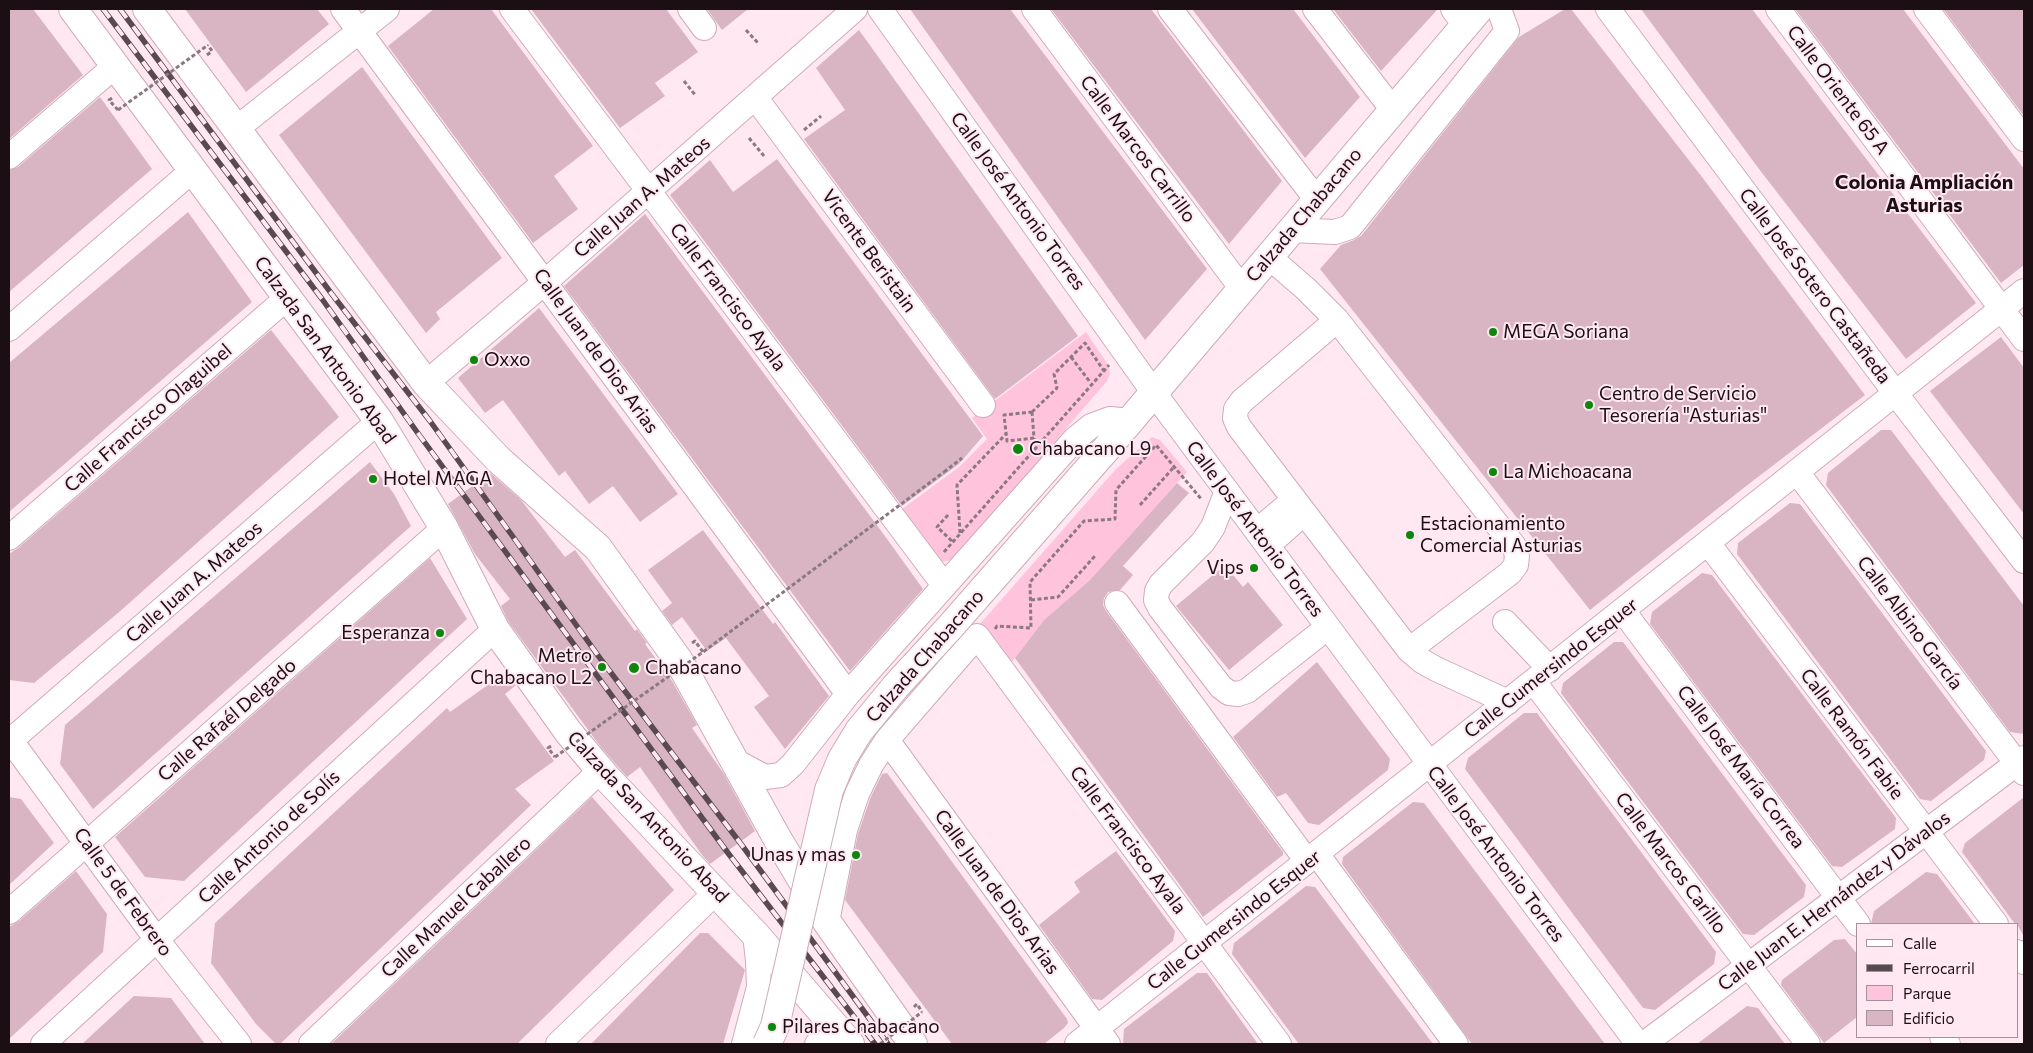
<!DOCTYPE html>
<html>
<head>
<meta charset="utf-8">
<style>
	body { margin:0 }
	#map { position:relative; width:2033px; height:1053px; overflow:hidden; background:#ffe8f1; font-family:Commissioner,sans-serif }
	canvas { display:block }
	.frame { position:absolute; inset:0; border:10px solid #1b0f14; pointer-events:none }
	.legend { position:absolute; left:1856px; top:923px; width:162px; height:115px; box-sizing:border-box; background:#ffe8f1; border:1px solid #a49199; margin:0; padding:6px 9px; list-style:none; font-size:15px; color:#1b0f14 }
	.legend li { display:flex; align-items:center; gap:10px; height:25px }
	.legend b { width:25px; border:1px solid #a49199 }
</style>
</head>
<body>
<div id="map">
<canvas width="2033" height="1053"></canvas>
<div class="frame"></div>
<ul class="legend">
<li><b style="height:6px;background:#fff"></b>Calle</li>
<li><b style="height:6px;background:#594a50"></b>Ferrocarril</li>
<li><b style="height:14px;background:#ffc3db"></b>Parque</li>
<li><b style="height:14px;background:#d9b4c3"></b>Edificio</li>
</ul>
</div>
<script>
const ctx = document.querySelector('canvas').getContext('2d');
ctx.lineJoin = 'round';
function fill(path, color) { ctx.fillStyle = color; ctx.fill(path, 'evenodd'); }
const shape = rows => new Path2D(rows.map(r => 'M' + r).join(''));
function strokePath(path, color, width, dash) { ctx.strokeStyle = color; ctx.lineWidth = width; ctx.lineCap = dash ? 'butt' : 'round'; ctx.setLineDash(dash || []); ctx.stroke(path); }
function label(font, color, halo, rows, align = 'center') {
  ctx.font = font + ' Commissioner,sans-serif'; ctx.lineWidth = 4; ctx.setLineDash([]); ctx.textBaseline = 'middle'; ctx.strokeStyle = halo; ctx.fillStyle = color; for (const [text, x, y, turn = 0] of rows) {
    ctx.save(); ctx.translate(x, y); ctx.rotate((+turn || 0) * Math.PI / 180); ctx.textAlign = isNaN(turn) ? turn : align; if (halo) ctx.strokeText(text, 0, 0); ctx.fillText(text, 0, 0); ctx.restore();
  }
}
fill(shape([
	[1086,332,1107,363,1110,373,1107,381,954,559,942,562,930,555,898,512,959,467,987,439,972,418],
	[1152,437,1160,440,1187,472,1090,580,1044,620,1011,663,973,632,1116,469]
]), '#ffc3db');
fill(shape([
	[9,9,33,9,83,75,9,139],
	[185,9,317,9,329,24,246,92],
	[434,9,491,9,593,146,554,176,578,209,533,243,388,46],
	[531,9,666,9,698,52,655,83,665,96,620,128],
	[707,9,748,9,722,30],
	[910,9,1010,9,1207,269,1145,340],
	[1051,9,1151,9,1282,181,1229,244],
	[1192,9,1293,9,1360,97,1305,158],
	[1333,9,1438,9,1381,71],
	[1565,9,1571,9,1702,177,1865,395,1741,490,1590,610,1320,269,1341,245,1354,240,1361,236,1519,37],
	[1641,9,1752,9,1976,303,1906,359,1759,169],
	[1795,9,1903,9,2024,169,2024,265,2001,283],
	[1943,9,2024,9,2024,116],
	[859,30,1078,336,995,399,804,139,845,110,816,68],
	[362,67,502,258,436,312,440,319,426,333,279,135],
	[100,97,152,169,9,292,9,170,18,167],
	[777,159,983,436,959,464,902,506,670,195,710,160,733,192],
	[188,212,252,302,9,512,9,363],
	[645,214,882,532,923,589,850,671,564,286],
	[539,308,678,494,640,522,613,486,589,504,565,471,559,476,503,400,485,413,458,378],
	[271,330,339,417,118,613,34,683,9,680,9,554,18,548],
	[2001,337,2024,368,2024,514,1930,391],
	[1881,430,1891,430,2024,606,2024,734,2010,732,1826,485,1828,473],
	[370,462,394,494,411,526,93,809,60,764,65,725],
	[490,473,521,500,565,557,575,550,635,631,637,629,647,643,645,644,672,681,697,725,692,728,724,774,755,831,710,864,702,855,640,767,627,777,600,746,508,621,501,606,510,599,475,554,448,504],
	[1177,483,1189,493,1123,566,1133,575,1120,590,1108,592,1104,598,1103,605,1106,611,1283,852,1283,855,1203,917,1015,658,1044,620,1090,580],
	[1790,503,1800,504,1986,751,1984,760,1931,801,1920,799,1737,554,1738,543],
	[703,530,773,624,775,622,829,696,785,749,754,707,769,696,726,638,707,651,682,617,672,625,662,611,672,603,648,570],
	[430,558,467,619,184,881,145,877,115,837],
	[1225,565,1243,587,1248,582,1283,625,1229,670,1176,606],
	[1702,573,1712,575,1896,818,1895,829,1842,867,1832,866,1650,624,1652,612],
	[1614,642,1623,642,1806,885,1804,897,1754,935,1743,934,1561,693,1563,683],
	[1317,662,1390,759,1388,770,1319,825,1308,823,1286,793,1277,797,1233,737],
	[506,672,516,685,505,694,554,761,515,789,531,805,280,1044,276,1044,256,1024,211,963,215,923,447,708,450,712],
	[1524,713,1537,713,1716,952,1714,964,1655,1010,1643,1008,1465,769,1468,758],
	[887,773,1067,1019,1068,1023,1064,1028,1044,1044,952,1044,845,900,858,834,870,799,882,774],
	[9,797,21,799,54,843,9,885],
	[592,797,674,890,517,1044,331,1044],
	[2024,797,2024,937,2017,924,2015,924,1962,852,1965,843],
	[1413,802,1424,803,1605,1044,1472,1044,1342,864,1343,857],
	[1116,851,1175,931,1173,941,1102,1000,1092,999,1039,925,1080,892,1074,882],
	[76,871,107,914,103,952,9,1039,9,927,18,922],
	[1926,872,1937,874,1975,924,1871,924,1874,911],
	[1306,886,1315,887,1433,1044,1299,1044,1232,954,1234,943],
	[700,933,708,933,745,970,723,1044,591,1044],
	[1845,939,1857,954,1857,1017,1824,1043,1781,985,1782,980,1834,940],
	[1197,973,1207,973,1258,1044,1123,1044,1124,1029],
	[134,996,171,998,205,1044,82,1044],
	[1747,1006,1758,1008,1785,1044,1697,1044]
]), '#d9b4c3');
const minor = shape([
	[343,9,848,694],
	[512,9,944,585],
	[690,9,704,28],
	[880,9,1154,393,1638,1044],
	[1034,9,1242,289],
	[1170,9,1317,200],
	[1315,9,1393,110],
	[1453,9,1465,25],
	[1608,9,1896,394,2024,561],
	[1778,9,2024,339],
	[1926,9,2024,139],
	[755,97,983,405],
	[236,129,387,9],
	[9,157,115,66],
	[1291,230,1335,232,1350,227,1507,31,1499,9],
	[1269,257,1306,289,1337,320,1514,546,1517,555,1516,565,1510,573,1409,650,1239,427,1235,418,1236,409,1242,401,1337,320],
	[9,329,193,170],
	[426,383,545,282,855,9],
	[1797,472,2024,773],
	[1227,491,1213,527,1203,542,1161,584,1157,591,1156,600,1160,608,1221,687,1229,693,1238,694,1247,691,1328,627],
	[1257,531,1294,500],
	[9,538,287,298],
	[1708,543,1996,924],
	[1268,545,1304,513],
	[1117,603,1307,861],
	[1623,611,1858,924],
	[1505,622,1550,669],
	[1409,650,1422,661,1436,669,1508,702],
	[1534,682,1808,1044],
	[9,738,157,940,239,1044],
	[887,740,1108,1044],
	[9,742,379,421],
	[733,760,765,777,781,775,793,764,848,694,1075,439,1091,426,1110,419,1130,421],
	[1317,854,1456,1044],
	[9,912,444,528],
	[827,922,845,830,857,794,871,765,887,740,977,636,1279,1044],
	[2017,952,2024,962],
	[1942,1037,1948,1044],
	[43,1044,495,629],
	[311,1044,601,770],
	[558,1044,716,892],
	[744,1044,759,987,758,961,755,934],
	[817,1044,829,1042,835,1044],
	[1077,1044,2024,291],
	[1644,1044,2024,758]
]);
const major = shape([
	[1107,448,1479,9]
]);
const highway = shape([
	[73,9,379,421,444,528,495,629,569,733,607,778,755,934,850,1044],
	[147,9,426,383,499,460,598,548,679,661,777,838,827,922,913,1044]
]);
strokePath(minor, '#cfabb9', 26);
strokePath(major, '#cfabb9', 30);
strokePath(highway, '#cfabb9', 30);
strokePath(shape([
	[746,30,758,43],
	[207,55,212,51,208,45],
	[684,81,696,96],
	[112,98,109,100,118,110],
	[804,130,821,116],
	[749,138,764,156],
	[1071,357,1090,382],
	[1032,412,1057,388,1054,374,1085,343,1104,371],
	[1032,412,1034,438,1007,441,1004,415,1032,412],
	[944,472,962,458],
	[1140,505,1174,467],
	[948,515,937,527,953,542],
	[960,533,957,485,1006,434],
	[944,552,1109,365],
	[1031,600,1058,597,1095,556],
	[995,629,997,626,1031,628,1030,582,1084,521,1115,519,1116,490,1156,445,1202,500],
	[692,643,695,641,703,652],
	[551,746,548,748,555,757],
	[914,1007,917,1004,922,1012]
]), '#8a7980', 3, [4, 2.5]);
strokePath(minor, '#fff', 24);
strokePath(major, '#fff', 28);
strokePath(highway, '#fff', 28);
const rail = shape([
	[103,9,322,299,417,432,728,853,875,1044],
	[120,9,331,293,430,421,602,661,741,844,888,1044]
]);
strokePath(rail, '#594a50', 5.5);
strokePath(rail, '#ffe8f1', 4, [11]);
const majorBridge = shape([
	[767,1044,775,1026,829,790,842,759,859,731,896,686,951,626,1107,448]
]);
strokePath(majorBridge, '#cfabb9', 30, []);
strokePath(shape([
	[118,110,208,45],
	[555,757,703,652,944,472],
	[880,1044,922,1012]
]), '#8a7980', 3, [4, 2.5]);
strokePath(majorBridge, '#fff', 28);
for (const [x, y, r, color] of [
	[1493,332,5,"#0c870b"],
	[474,360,5,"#0c870b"],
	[1589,405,5,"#0c870b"],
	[1018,449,6,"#0c870b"],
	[1493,472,5,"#0c870b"],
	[373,479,5,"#0c870b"],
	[1410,535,5,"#0c870b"],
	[1254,568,5,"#0c870b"],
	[440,633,5,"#0c870b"],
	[602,667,5,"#0c870b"],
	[634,668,6,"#0c870b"],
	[856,855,5,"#0c870b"],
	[772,1027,5,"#0c870b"]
]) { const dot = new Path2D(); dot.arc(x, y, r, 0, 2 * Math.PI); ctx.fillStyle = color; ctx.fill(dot); strokePath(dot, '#ffe8f1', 2); }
label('19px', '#1b0f14', '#ffe8f1', [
	["Calle Oriente 65 A",1838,90,53],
	["Calle Marcos Carrillo",1138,149,53],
	["Calle Juan A. Mateos",642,197,-41],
	["Calle José Antonio Torres",1018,201,54],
	["Calzada Chabacano",1304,215,-50],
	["Vicente Beristain",869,251,54],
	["Calle José Sotero Castañeda",1815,286,53],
	["Calle Francisco Ayala",728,297,53],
	["Calzada San Antonio Abad",325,350,54],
	["Calle Juan de Dios Arias",596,351,54],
	["Calle Francisco Olaguibel",148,418,-41],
	["Calle José Antonio Torres",1255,529,53],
	["Calle Juan A. Mateos",194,582,-41],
	["Calle Albino García",1910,623,53],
	["Calzada Chabacano",925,656,-49],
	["Calle Gumersindo Esquer",1551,668,-38],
	["Calle Rafaél Delgado",227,720,-41],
	["Calle Ramón Fabie",1852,734,53],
	["Calle José María Correa",1741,767,53],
	["Calzada San Antonio Abad",648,817,47],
	["Calle Antonio de Solís",269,837,-43],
	["Calle Francisco Ayala",1128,840,53],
	["Calle José Antonio Torres",1496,854,53],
	["Calle Marcos Carillo",1671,863,53],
	["Calle 5 de Febrero",123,892,54],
	["Calle Juan de Dios Arias",997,892,54],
	["Calle Juan E. Hernández y Dávalos",1834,901,-37],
	["Calle Manuel Caballero",456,907,-43],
	["Calle Gumersindo Esquer",1234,920,-38]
]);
label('19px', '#1b0f14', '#ffe8f1', [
	["MEGA Soriana",1503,332],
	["Oxxo",484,360],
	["Centro de Servicio",1599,394],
	["Tesorería \"Asturias\"",1599,416],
	["Chabacano L9",1029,449],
	["La Michoacana",1503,472],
	["Hotel MAGA",383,479],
	["Estacionamiento",1420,524],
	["Comercial Asturias",1420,546],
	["Vips",1244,568,"right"],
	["Esperanza",430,633,"right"],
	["Metro",592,656,"right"],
	["Chabacano L2",592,678,"right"],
	["Chabacano",645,668],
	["Unas y mas",846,855,"right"],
	["Pilares Chabacano",782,1027]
], 'left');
label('bold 20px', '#1b0f14', '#ffe8f1', [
	["Colonia Ampliación",1924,182],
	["Asturias",1924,205]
]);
</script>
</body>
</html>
